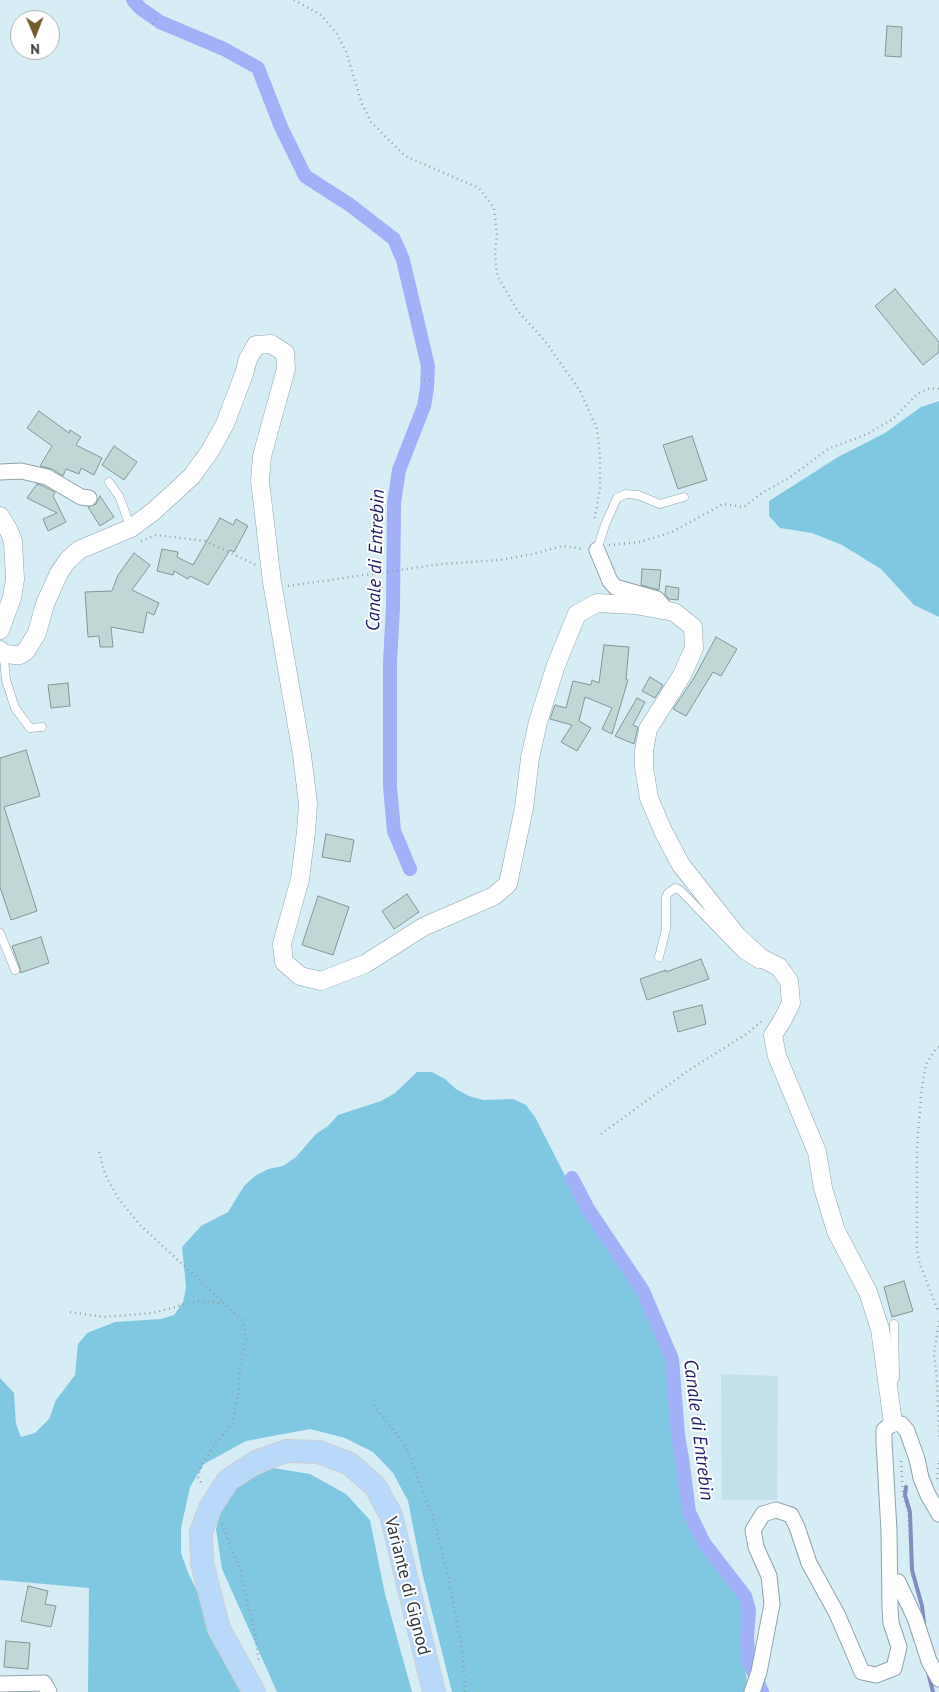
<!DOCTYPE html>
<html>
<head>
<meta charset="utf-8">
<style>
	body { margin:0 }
	#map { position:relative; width:939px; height:1692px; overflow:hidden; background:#d7edf5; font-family:"PT Sans",sans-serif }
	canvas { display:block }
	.north { position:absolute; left:10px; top:10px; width:50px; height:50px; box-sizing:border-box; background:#fff; border:1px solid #adb0b1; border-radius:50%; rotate:179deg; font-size:14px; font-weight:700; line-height:20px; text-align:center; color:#31393d }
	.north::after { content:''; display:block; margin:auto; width:18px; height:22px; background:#6f5c2a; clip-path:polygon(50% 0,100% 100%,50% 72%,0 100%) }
</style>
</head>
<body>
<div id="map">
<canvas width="939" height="1692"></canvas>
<div class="north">N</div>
</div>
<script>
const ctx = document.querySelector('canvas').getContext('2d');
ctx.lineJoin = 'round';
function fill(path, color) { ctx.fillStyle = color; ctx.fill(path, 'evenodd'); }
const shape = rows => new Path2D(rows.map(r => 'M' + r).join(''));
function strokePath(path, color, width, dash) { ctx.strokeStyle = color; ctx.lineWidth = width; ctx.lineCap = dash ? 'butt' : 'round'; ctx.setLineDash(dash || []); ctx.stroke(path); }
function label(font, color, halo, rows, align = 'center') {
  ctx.font = font + ' "PT Sans",sans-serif'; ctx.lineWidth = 4; ctx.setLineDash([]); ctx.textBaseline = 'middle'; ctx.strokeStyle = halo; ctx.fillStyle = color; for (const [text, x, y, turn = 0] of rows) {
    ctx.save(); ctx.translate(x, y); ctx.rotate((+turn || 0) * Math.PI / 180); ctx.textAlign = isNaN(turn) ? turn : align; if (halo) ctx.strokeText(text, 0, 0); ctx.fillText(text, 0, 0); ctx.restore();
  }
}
fill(shape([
	[721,1374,778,1376,777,1500,722,1500]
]), '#c3e1eb');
fill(shape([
	[939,401,939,617,914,605,881,569,842,545,812,533,780,528,769,516,769,501,838,457,885,433,921,407],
	[417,1072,432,1072,445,1079,456,1089,469,1096,483,1100,513,1099,526,1105,535,1117,579,1203,622,1265,634,1288,669,1358,672,1375,672,1410,685,1506,693,1529,706,1550,735,1586,744,1601,746,1615,743,1660,747,1681,744,1692,452,1692,422,1572,408,1501,393,1473,373,1452,345,1438,310,1429,246,1441,204,1464,190,1487,181,1528,181,1553,189,1575,219,1634,244,1692,88,1692,89,1588,0,1580,0,1378,14,1393,16,1424,21,1437,35,1433,49,1419,56,1400,75,1375,78,1344,87,1333,115,1322,161,1319,174,1315,183,1302,186,1287,182,1247,201,1226,228,1212,244,1186,255,1176,268,1169,283,1166,296,1157,316,1134,328,1126,338,1115,381,1101,395,1093],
	[273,1468,310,1474,346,1494,370,1520,385,1594,412,1692,277,1692,222,1569,216,1529,222,1503,242,1482]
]), '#80c8e1');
strokePath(shape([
	[906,1487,905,1495,910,1512,912,1570,922,1606,924,1623],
	[928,1672,933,1692]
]), '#7f8cbf', 4);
strokePath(shape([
	[133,0,140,8,160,22,224,49,258,68,281,127,305,176,350,205,394,239,403,260,428,366,427,388,424,406,399,470,394,503,393,607,390,662,390,787,394,831,410,869],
	[572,1178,588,1209,643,1291,672,1359,678,1435,683,1465,689,1512,704,1543,745,1596,749,1610,747,1639,749,1662,762,1692]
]), '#a1b0f7', 14);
const building = shape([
	[887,26,902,27,901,57,885,56,887,26],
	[895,289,939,342,939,352,923,365,875,306,895,289],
	[39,411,69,433,70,430,81,437,76,445,102,458,94,475,81,468,79,474,66,469,63,476,52,469,40,466,52,446,27,428,39,411],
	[692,436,707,480,678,489,663,445,692,436],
	[114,446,137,462,124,480,102,465,114,446],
	[37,484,43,486,55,492,53,496,66,522,48,531,43,519,57,513,27,498,37,484],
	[100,496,114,517,100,526,88,507,96,504,100,496],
	[220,518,233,525,236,519,248,526,234,552,230,550,208,585,190,576,188,579,174,571,173,575,157,571,162,549,178,552,177,557,193,565,220,518],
	[134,553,150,565,132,590,159,603,154,615,147,612,143,633,111,627,113,647,100,647,99,636,88,637,85,592,112,591,118,575,134,553],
	[642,569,661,570,659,590,641,585,642,569],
	[666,586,679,588,678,600,669,599,665,594,666,586],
	[716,637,737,649,721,676,713,672,686,716,673,709,694,678,716,637],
	[604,645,629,647,626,679,628,680,612,734,602,729,612,708,585,697,579,721,591,728,577,751,561,742,572,725,550,719,555,705,566,708,573,681,591,685,592,680,599,683,604,645],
	[650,677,663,685,655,698,642,691,650,677],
	[68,683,70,706,51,708,48,685,68,683],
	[637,698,645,702,633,725,638,727,634,744,615,736,637,698],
	[26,750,40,796,4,807,37,911,11,920,0,887,0,758,26,750],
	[326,834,354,840,350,862,322,857,326,834],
	[407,894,419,912,394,929,382,911,407,894],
	[318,896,349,907,333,955,302,945,318,896],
	[41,937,49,963,20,973,20,968,12,946,41,937],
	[701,959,709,979,647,1000,640,979,666,970,666,972,701,959],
	[702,1005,706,1024,678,1032,673,1012,702,1005],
	[904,1281,913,1311,892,1317,884,1287,904,1281],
	[28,1586,48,1591,45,1604,56,1606,51,1627,21,1621,28,1586],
	[6,1641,30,1643,28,1669,4,1667,6,1641]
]);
fill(building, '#c0d7d6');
strokePath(building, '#819797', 1);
const service = shape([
	[109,482,119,496,131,528],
	[597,550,605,525,617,498,626,494,638,495,660,504,684,497],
	[7,655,4,659,6,680,15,708,30,728,42,727],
	[0,933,15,970],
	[659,957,666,929,666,898,668,893,675,888,680,890,742,954,758,964],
	[892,1384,895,1378,894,1324]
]);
const minor = shape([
	[0,472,21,471,47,477,81,497,89,498],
	[597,550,610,581,615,587,657,599,667,611],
	[891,1581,898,1582,915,1618,929,1661,939,1679],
	[0,1684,44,1683,49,1692],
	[752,1692,759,1672,772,1604,769,1576,756,1547,753,1530,763,1514,776,1510,791,1515,797,1527,809,1563,837,1614,862,1672,876,1675,894,1668,899,1647,891,1623,890,1608,889,1531,884,1442,884,1430,893,1423,901,1424,907,1431,917,1459,921,1478,928,1495,939,1514]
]);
const tertiary = shape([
	[0,516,9,531,13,541,15,579,12,598,0,630],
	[0,650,3,653,13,655,20,655,26,651,37,633,45,604,59,573,68,560,79,550,131,528,154,511,192,476,210,451,225,424,244,374,248,359,256,345,271,344,285,353,286,369,262,456,260,481,272,582,302,755,308,804,306,832,300,879,282,944,284,962,300,976,321,981,365,964,423,927,494,896,508,884,524,808,530,758,538,722,556,665,577,614,597,603,635,605,674,612,693,627,694,648,682,675,648,729,644,751,644,767,649,798,663,831,681,865,738,937,761,958,779,967,789,981,791,1003,782,1021,773,1035,777,1056,817,1152,823,1188,836,1231,868,1292,880,1329,893,1423]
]);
const primary = shape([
	[242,1471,256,1462,286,1451,319,1452,350,1464,375,1486,391,1515,434,1692],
	[219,1629,254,1692]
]);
strokePath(service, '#8fa3aa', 9);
strokePath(minor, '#8fa3aa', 17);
strokePath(tertiary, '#8fa3aa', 19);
strokePath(primary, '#cecfd0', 24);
strokePath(shape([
	[294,0,321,15,337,34,346,51,362,104,371,122,405,156,479,188,494,208,497,235,495,253,497,275,517,310,545,341,580,391,597,429,600,456,600,488,594,522],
	[153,24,158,16],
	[411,313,419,312],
	[424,380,431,380],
	[141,541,156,535,205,541,256,565],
	[609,545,640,542,672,532,723,504,744,507,762,493,789,478,828,449,867,434,893,419,917,394,930,388,939,389],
	[288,586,441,564,500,560,533,554,562,546,584,549],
	[939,1047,935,1050,926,1064,921,1095,917,1148,917,1250,920,1265,939,1313],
	[601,1134,689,1070,748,1033,764,1019],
	[99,1152,105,1174,118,1198,140,1225,222,1301],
	[70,1312,104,1317,152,1313,198,1301,223,1303,242,1320,246,1338,240,1365,239,1390,232,1423,216,1443,202,1464,198,1477,203,1486],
	[939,1321,934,1354,937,1379,939,1440],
	[374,1405,406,1447,433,1517,449,1580,463,1655,465,1692],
	[901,1461,903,1495,908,1512,912,1576],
	[937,1479,939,1461],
	[222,1524,240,1569,255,1634,259,1663]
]), '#90a0a6', 2.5, [1, 4]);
strokePath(service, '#fff', 8);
strokePath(minor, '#fff', 15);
strokePath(tertiary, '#fff', 18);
strokePath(primary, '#b8d9fa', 22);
const primaryBridge = shape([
	[219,1629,202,1563,201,1532,210,1508,228,1480,242,1471]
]);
strokePath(primaryBridge, '#cecfd0', 24, []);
strokePath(primaryBridge, '#b8d9fa', 22);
label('18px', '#31393d', '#fff', [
	["Variante di Gignod",407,1586,76]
]);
label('italic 19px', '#1d1d6c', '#fff', [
	["Canale di Entrebin",376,560,-88],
	["Canale di Entrebin",698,1430,83]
]);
</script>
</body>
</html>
